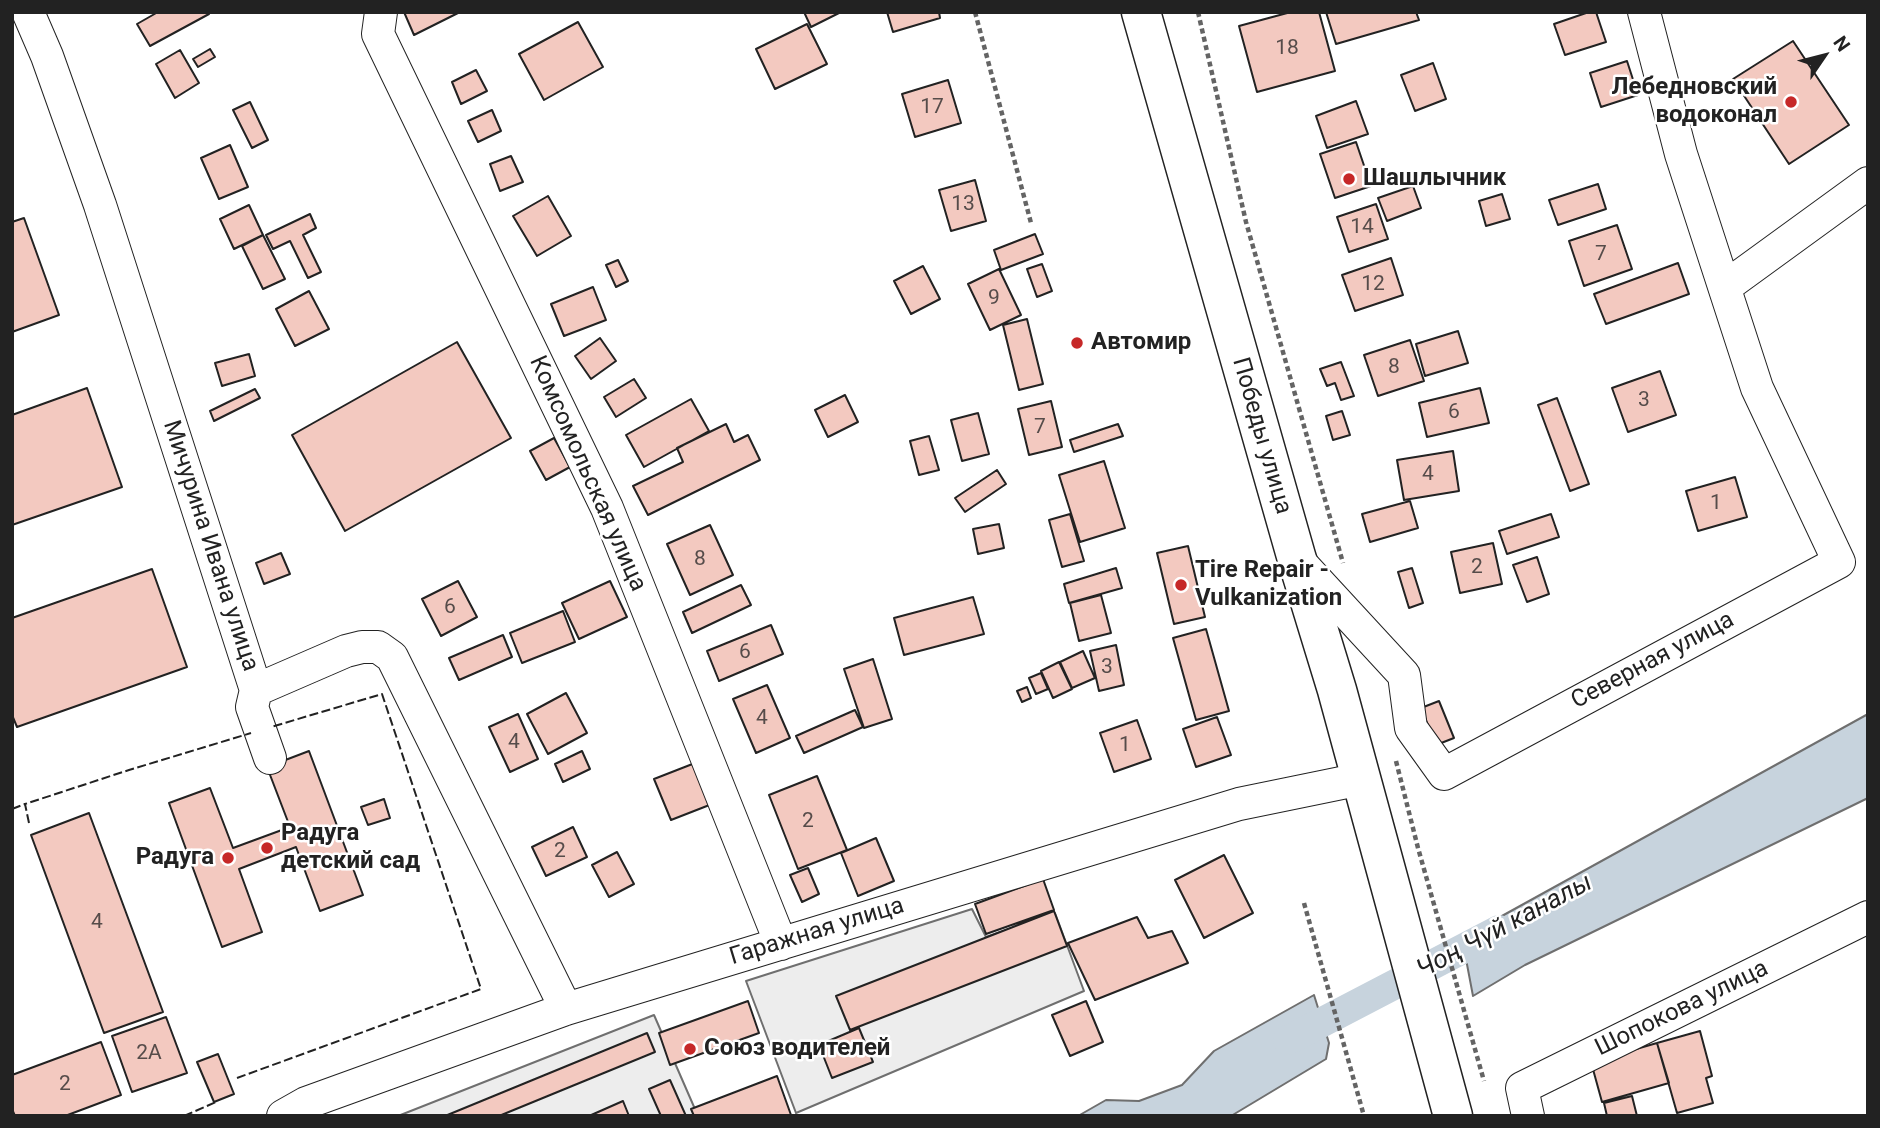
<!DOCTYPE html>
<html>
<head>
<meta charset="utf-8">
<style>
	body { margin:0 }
	#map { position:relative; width:1880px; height:1128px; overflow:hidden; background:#fff; font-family:Roboto,sans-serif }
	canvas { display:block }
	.frame { position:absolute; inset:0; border:14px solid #222; pointer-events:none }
	.north { position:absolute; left:1789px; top:21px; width:70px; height:70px; -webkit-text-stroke:5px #fff; paint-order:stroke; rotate:55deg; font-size:19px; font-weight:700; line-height:28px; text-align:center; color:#222 }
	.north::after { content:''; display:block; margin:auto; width:24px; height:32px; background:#222; clip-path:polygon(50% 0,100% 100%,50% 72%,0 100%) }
</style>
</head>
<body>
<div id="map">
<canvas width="1880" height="1128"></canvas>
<div class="frame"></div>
<div class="north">N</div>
</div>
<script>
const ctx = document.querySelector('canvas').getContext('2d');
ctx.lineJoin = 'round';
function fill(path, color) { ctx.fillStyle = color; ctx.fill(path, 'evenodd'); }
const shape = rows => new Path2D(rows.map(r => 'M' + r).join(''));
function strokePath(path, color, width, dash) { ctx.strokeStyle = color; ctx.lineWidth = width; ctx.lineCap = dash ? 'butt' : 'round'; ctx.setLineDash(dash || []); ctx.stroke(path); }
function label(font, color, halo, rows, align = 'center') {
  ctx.font = font + ' Roboto,sans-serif'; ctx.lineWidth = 5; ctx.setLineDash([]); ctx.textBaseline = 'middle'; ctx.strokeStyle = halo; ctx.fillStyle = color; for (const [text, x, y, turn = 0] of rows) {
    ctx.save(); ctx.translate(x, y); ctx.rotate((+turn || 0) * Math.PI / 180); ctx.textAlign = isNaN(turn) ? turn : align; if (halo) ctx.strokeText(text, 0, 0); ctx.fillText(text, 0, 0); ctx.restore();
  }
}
const parking = shape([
	[972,909,986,937,1055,913,1084,991,796,1113,746,981,972,909],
	[654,1015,698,1116,398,1116,654,1015]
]);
fill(parking, '#ededed');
strokePath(parking, '#6f6f6f', 2);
const water = shape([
	[1868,714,1868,798,1525,965,1473,996,1462,938,1868,714],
	[1314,995,1329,1043,1326,1059,1231,1116,1078,1116,1106,1100,1139,1101,1182,1085,1214,1051,1314,995]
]);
fill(water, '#c7d3dd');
strokePath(water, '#6f6f6f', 2);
strokePath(shape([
	[1288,1040,1499,930]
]), '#c7d3dd', 30);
const building = shape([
	[158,12,208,12,209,14,150,46,137,24,158,12],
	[404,12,460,12,414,35,404,12],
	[804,12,841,12,811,27,804,12],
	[887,12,939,12,940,18,893,32,887,12],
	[1291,12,1319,12,1335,71,1257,92,1239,26,1291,12],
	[1326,12,1416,12,1419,20,1336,44,1326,12],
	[1589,12,1596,12,1606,42,1565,55,1554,24,1589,12],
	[578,22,603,67,544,100,519,54,578,22],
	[807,24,827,64,775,89,756,49,807,24],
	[1793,41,1849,125,1789,164,1733,79,1793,41],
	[210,49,215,57,198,67,193,59,210,49],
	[180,50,199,83,175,98,156,64,180,50],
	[1627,61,1638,95,1601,107,1590,73,1627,61],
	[1433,63,1446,99,1415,111,1401,75,1433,63],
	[476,70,487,91,461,104,452,82,476,70],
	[948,80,961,123,915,137,902,94,948,80],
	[1356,101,1368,134,1327,148,1316,116,1356,101],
	[250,102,268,140,252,148,233,110,250,102],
	[492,110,501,131,478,142,468,121,492,110],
	[1356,142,1371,186,1335,198,1320,154,1356,142],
	[230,145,248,187,219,199,201,158,230,145],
	[511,156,523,182,500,191,490,164,511,156],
	[975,180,986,221,951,231,939,190,975,180],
	[1598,184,1606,209,1558,225,1549,200,1598,184],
	[1413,186,1421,208,1387,221,1378,198,1413,186],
	[1502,194,1510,219,1486,226,1479,201,1502,194],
	[548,196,571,236,537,256,513,216,548,196],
	[1376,204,1388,239,1349,252,1337,217,1376,204],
	[249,205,263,235,234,249,220,219,249,205],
	[310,214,316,228,303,235,321,272,308,278,290,241,273,249,266,235,310,214],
	[24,218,59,315,12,332,12,222,24,218],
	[1617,225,1632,269,1584,286,1569,241,1617,225],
	[1035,234,1043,254,1001,270,994,250,1035,234],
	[263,235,285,279,263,289,242,246,263,235],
	[1391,258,1403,295,1355,311,1342,275,1391,258],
	[618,260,628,281,616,287,606,265,618,260],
	[1678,263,1689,294,1606,324,1594,294,1678,263],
	[1042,264,1052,291,1037,297,1027,269,1042,264],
	[923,266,940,299,911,314,894,281,923,266],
	[999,269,1021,315,990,330,968,284,999,269],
	[593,287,606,320,564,336,551,304,593,287],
	[309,291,329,329,295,346,276,309,309,291],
	[1027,319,1043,384,1019,390,1003,325,1027,319],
	[1458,331,1468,363,1425,376,1416,344,1458,331],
	[600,338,616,361,591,379,575,356,600,338],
	[1410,340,1424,381,1378,396,1364,355,1410,340],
	[457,342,511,438,345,531,292,435,457,342],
	[249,354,255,376,222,386,215,363,249,354],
	[1341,362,1354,396,1341,400,1335,383,1327,386,1320,369,1341,362],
	[1660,371,1676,415,1628,432,1612,388,1660,371],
	[634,379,646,398,616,417,604,397,634,379],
	[87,388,122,487,12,525,12,415,87,388],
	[1480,388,1489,423,1427,437,1419,403,1480,388],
	[255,389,260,398,214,421,210,411,255,389],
	[845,395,858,422,828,437,815,410,845,395],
	[1557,398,1589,484,1570,491,1538,405,1557,398],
	[691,399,709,431,644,467,626,435,691,399],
	[1051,401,1062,447,1029,455,1018,409,1051,401],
	[1342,411,1350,435,1333,440,1326,416,1342,411],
	[978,413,989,454,962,461,951,420,978,413],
	[726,424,734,442,748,435,760,460,648,515,633,486,683,462,677,448,726,424],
	[1118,424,1123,436,1074,452,1070,440,1118,424],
	[929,436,939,470,919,475,910,441,929,436],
	[554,438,570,467,546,480,530,451,554,438],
	[1453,451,1459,491,1404,500,1397,460,1453,451],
	[1104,461,1125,528,1080,542,1059,475,1104,461],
	[997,470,1006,484,965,512,955,498,997,470],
	[1735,477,1747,517,1698,531,1686,491,1735,477],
	[1410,501,1418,528,1370,542,1362,514,1410,501],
	[1070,514,1084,561,1062,567,1049,520,1070,514],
	[1551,514,1559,537,1507,554,1499,531,1551,514],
	[999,524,1004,548,978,554,973,529,999,524],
	[710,525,733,575,690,595,667,544,710,525],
	[1493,543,1502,584,1460,593,1451,552,1493,543],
	[1188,546,1205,617,1174,624,1157,553,1188,546],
	[281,553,290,574,264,584,256,563,281,553],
	[1537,557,1549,594,1527,602,1513,565,1537,557],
	[1116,568,1122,588,1069,603,1064,584,1116,568],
	[1412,568,1423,603,1409,608,1398,572,1412,568],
	[152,569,187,667,17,727,12,715,12,618,152,569],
	[458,581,477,617,441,636,422,599,458,581],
	[610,581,627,617,579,639,562,603,610,581],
	[741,585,751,605,692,633,683,612,741,585],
	[1101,595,1111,633,1079,641,1070,603,1101,595],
	[973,597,984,634,904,655,894,618,973,597],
	[563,611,575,642,522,663,510,633,563,611],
	[771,625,783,654,719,681,707,651,771,625],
	[1206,629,1229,711,1196,720,1173,638,1206,629],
	[503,635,512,657,459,680,449,658,503,635],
	[1116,645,1124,685,1099,691,1090,651,1116,645],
	[1083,651,1095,678,1072,688,1060,662,1083,651],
	[873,659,892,719,864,728,844,669,873,659],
	[1059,662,1072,689,1053,698,1041,671,1059,662],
	[1041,673,1048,689,1036,694,1029,678,1041,673],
	[767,685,790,738,756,753,733,699,767,685],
	[1027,687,1031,698,1022,702,1017,691,1027,687],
	[566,693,587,733,548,754,527,714,566,693],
	[1439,701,1454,738,1436,745,1421,708,1439,701],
	[855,710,863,727,804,753,796,736,855,710],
	[518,714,538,759,510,772,489,727,518,714],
	[1217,717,1231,755,1196,767,1183,729,1217,717],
	[1137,720,1151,759,1114,772,1100,733,1137,720],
	[309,751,363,895,320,911,296,847,239,869,262,932,222,947,169,803,210,788,233,848,290,827,267,767,309,751],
	[582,751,590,769,563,782,555,764,582,751],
	[695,763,712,804,671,820,654,779,695,763],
	[817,776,847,850,798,869,769,795,817,776],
	[384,799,390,818,368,825,361,807,384,799],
	[89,813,163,1012,104,1033,31,835,89,813],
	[573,827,587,857,546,876,532,847,573,827],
	[876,838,894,881,858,896,841,853,876,838],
	[617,852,634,884,609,897,592,865,617,852],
	[1224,855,1253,913,1204,938,1175,880,1224,855],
	[808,868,819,894,802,902,790,875,808,868],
	[1043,879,1054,910,986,934,975,904,1043,879],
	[1054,911,1067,946,850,1030,836,996,1054,911],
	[1137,917,1148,938,1172,931,1188,963,1095,1000,1068,943,1137,917],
	[748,1001,759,1033,670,1065,659,1033,748,1001],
	[1086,1001,1103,1042,1070,1056,1052,1015,1086,1001],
	[166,1017,187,1073,132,1092,112,1036,166,1017],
	[859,1028,873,1062,832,1078,819,1045,859,1028],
	[1700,1031,1712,1076,1706,1078,1713,1103,1677,1113,1657,1043,1700,1031],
	[647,1033,655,1052,499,1116,445,1116,647,1033],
	[101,1042,121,1095,65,1116,15,1116,12,1109,12,1075,101,1042],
	[1657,1043,1669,1083,1602,1102,1591,1062,1657,1043],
	[218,1054,234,1094,214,1102,197,1062,218,1054],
	[777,1076,791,1115,694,1116,691,1109,777,1076],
	[670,1080,686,1116,661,1116,649,1089,670,1080],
	[1632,1096,1637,1116,1607,1116,1604,1103,1632,1096],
	[623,1101,629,1116,589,1116,623,1101]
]);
fill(building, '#f3c9c0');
strokePath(building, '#222', 2);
const minor = shape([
	[28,12,47,56,100,205,256,690,346,651,362,647,378,647,392,657,566,1009],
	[381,12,378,34,607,508,781,944],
	[1725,287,1868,183],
	[1297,559,1404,675,1411,728,1444,774,1839,562,1757,388,1681,154,1644,12],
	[256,690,252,707,270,758],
	[283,1116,306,1103,566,1009,1239,804,1361,779],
	[1528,1116,1522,1088,1868,917]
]);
const major = shape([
	[1141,12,1296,556,1337,690,1453,1116]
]);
strokePath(minor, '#222', 34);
strokePath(major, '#222', 41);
strokePath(shape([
	[975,12,1031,223],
	[1198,12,1246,222,1343,563],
	[1396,761,1418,848,1484,1081],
	[1304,903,1364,1116]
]), '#646464', 4.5, [5, 3.5]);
strokePath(minor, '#fff', 32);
strokePath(major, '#fff', 38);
strokePath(shape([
	[12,809,25,804],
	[29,823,25,804,129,770,251,733],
	[237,1078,481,989,382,694,271,727],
	[184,1116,216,1102]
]), '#222', 2, [9, 3.5]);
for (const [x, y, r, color] of [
	[1791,102,7,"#c62828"],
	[1349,179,7,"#c62828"],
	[1077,343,7,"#c62828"],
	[1181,585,7,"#c62828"],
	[267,848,7,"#c62828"],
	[228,858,7,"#c62828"],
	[690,1049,7,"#c62828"]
]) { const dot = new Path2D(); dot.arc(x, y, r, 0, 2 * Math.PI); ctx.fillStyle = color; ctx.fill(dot); strokePath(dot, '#fff', 2.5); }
label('21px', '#564c4a', null, [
	["18",1287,49],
	["17",932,108],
	["13",963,205],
	["14",1362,228],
	["7",1601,255],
	["12",1373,285],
	["9",994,299],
	["8",1394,368],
	["3",1644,401],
	["6",1454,413],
	["7",1040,428],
	["4",1428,475],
	["1",1716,504],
	["8",700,560],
	["2",1477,568],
	["6",450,608],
	["6",745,653],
	["3",1107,668],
	["4",762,719],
	["4",514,743],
	["1",1125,746],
	["2",808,822],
	["2",560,852],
	["4",97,923],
	["2А",149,1054],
	["2",65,1085]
]);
label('bold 24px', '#222', '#fff', [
	["Лебедновский",1777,88,"right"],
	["водоконал",1777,116,"right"],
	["Шашлычник",1363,179],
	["Автомир",1091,343],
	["Tire Repair -",1195,571],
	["Vulkanization",1195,599],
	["Радуга",281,834],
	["детский сад",281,862],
	["Радуга",214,858,"right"],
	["Союз водителей",704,1049]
], 'left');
label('24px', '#222', '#fff', [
	["Победы улица",1261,436,74],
	["Комсомольская улица",587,474,66],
	["Мичурина Ивана улица",210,546,72],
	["Северная улица",1653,661,-28],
	["Гаражная улица",817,932,-17],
	["Шопокова улица",1682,1009,-26]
]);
label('italic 26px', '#222', '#fff', [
	["Чоң Чүй каналы",1505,927,-28]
]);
</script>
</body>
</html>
